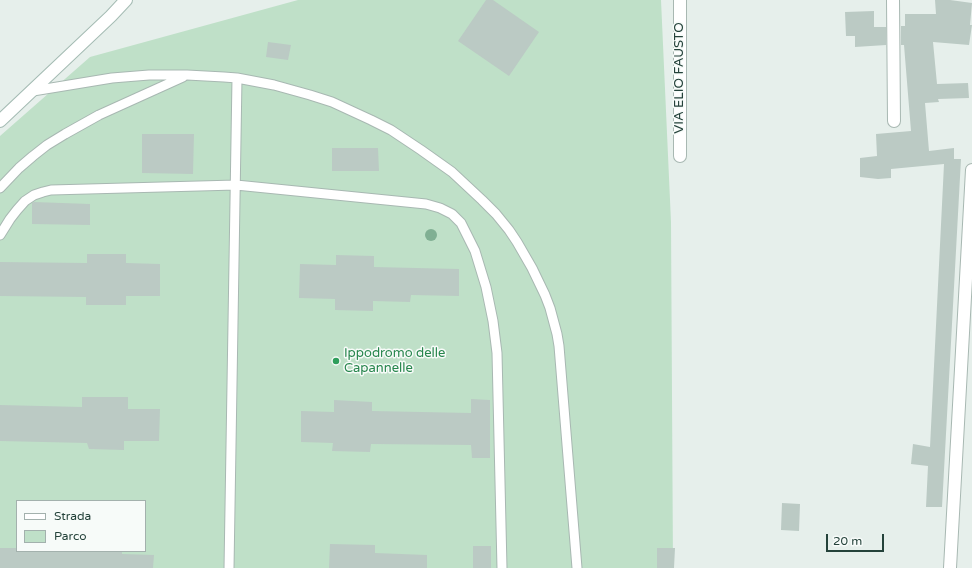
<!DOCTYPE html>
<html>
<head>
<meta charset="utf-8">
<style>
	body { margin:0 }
	#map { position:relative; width:972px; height:568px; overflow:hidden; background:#e6efeb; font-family:"Varela Round",sans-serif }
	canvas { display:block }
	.legend { position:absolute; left:16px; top:500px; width:130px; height:52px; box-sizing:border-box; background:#f7fbf9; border:1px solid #a3b1ad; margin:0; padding:5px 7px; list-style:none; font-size:12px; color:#24423a }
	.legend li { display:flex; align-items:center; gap:8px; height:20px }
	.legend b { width:20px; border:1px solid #a3b1ad }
	.scale { position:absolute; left:826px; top:534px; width:58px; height:18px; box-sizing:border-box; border:2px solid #24423a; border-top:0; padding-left:5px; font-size:12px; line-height:14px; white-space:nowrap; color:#24423a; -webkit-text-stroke:3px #f7fbf9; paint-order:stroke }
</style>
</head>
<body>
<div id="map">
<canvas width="972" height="568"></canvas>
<ul class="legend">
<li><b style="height:5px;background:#fff"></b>Strada</li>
<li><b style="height:11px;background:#bfe0c8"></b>Parco</li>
</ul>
<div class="scale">20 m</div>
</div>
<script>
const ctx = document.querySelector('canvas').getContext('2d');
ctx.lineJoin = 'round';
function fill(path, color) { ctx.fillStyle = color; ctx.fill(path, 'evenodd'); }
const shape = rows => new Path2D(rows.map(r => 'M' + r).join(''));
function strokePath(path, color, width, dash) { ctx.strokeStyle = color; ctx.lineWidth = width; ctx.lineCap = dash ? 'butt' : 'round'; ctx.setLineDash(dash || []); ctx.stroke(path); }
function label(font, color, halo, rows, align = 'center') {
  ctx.font = font + ' "Varela Round",sans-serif'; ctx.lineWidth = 3; ctx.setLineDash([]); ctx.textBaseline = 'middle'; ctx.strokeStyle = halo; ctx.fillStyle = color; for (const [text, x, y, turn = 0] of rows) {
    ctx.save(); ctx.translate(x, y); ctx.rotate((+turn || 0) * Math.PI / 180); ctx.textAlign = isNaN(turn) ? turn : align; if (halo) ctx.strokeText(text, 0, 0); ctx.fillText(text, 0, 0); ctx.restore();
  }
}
fill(shape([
	[298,0,661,0,671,222,673,568,0,568,0,136,90,57],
	[17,501,145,501,145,551,17,551]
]), '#bfe0c8');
fill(shape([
	[486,0,493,0,539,32,509,76,458,41],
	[935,0,950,0,972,3,970,25,972,25,969,45,933,42,937,84,968,83,969,98,938,99,939,102,925,103,929,151,954,148,954,159,961,159,942,507,926,507,928,466,911,464,913,444,930,447,944,164,891,169,891,178,878,179,860,177,860,158,877,156,876,134,911,131,904,45,901,45,901,26,905,26,905,14,936,14],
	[874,11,874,27,886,27,886,45,855,47,855,36,846,36,845,12],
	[268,42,291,45,288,60,266,57],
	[142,134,194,134,193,174,142,173],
	[332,148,378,148,379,171,332,171],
	[34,202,90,204,90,225,32,224,32,203],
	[87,254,126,254,126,263,160,264,160,296,126,296,126,305,86,305,86,297,0,296,0,262,87,263],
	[336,255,374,256,374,267,459,269,459,296,411,295,410,302,373,301,373,311,335,310,335,299,299,298,300,264,336,265],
	[82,397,128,397,128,409,160,409,159,441,124,441,124,450,89,449,87,443,0,441,0,405,82,407],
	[471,399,490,400,490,458,472,458,471,445,371,444,370,452,332,451,333,443,301,442,301,411,334,412,334,400,372,402,372,411,471,413],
	[782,503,800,504,799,531,781,530],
	[330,544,375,545,375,553,427,555,427,568,329,568],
	[473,546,491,546,491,568,473,568],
	[0,548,17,548,17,551,122,551,122,554,154,555,153,568,0,568],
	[657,548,675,548,674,568,657,568]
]), '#bbcac4');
const lane = shape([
	[33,91,112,78,149,75,187,75,224,77,237,78,274,85,310,95,332,102,371,120,391,130,421,150,452,172,482,200,496,214,509,230,517,242,532,268,545,295,550,308,557,334,559,346,577,568],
	[0,188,19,168,33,156,47,145,65,134,99,115,183,77],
	[0,235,10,219,17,210,25,201,34,195,43,192,51,190,236,185,426,204,440,208,452,214,461,223,475,251,486,287,493,321,497,353,502,568],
	[229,568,237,78]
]);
const street = shape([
	[680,0,680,156],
	[893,0,894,121],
	[950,568,972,170]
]);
const secondary = shape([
	[0,121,111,16,126,0]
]);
strokePath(lane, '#a8b8b2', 11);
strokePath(street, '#a8b8b2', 14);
strokePath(secondary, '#a4bbb3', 14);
strokePath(lane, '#fff', 9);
strokePath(street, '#fff', 12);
strokePath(secondary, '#fff', 12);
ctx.fillStyle = '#80af93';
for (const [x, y] of [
	[431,235]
]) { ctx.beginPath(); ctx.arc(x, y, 6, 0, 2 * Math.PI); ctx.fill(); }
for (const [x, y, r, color] of [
	[336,361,4,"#2e9e5b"]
]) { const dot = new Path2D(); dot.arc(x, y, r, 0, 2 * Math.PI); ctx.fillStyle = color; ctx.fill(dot); strokePath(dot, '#f7fbf9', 1.5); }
label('13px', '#24423a', '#f7fbf9', [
	["VIA ELIO FAUSTO",680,78,-90]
]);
label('13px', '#27864d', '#f7fbf9', [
	["Ippodromo delle",344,354],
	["Capannelle",344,369]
], 'left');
</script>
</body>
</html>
